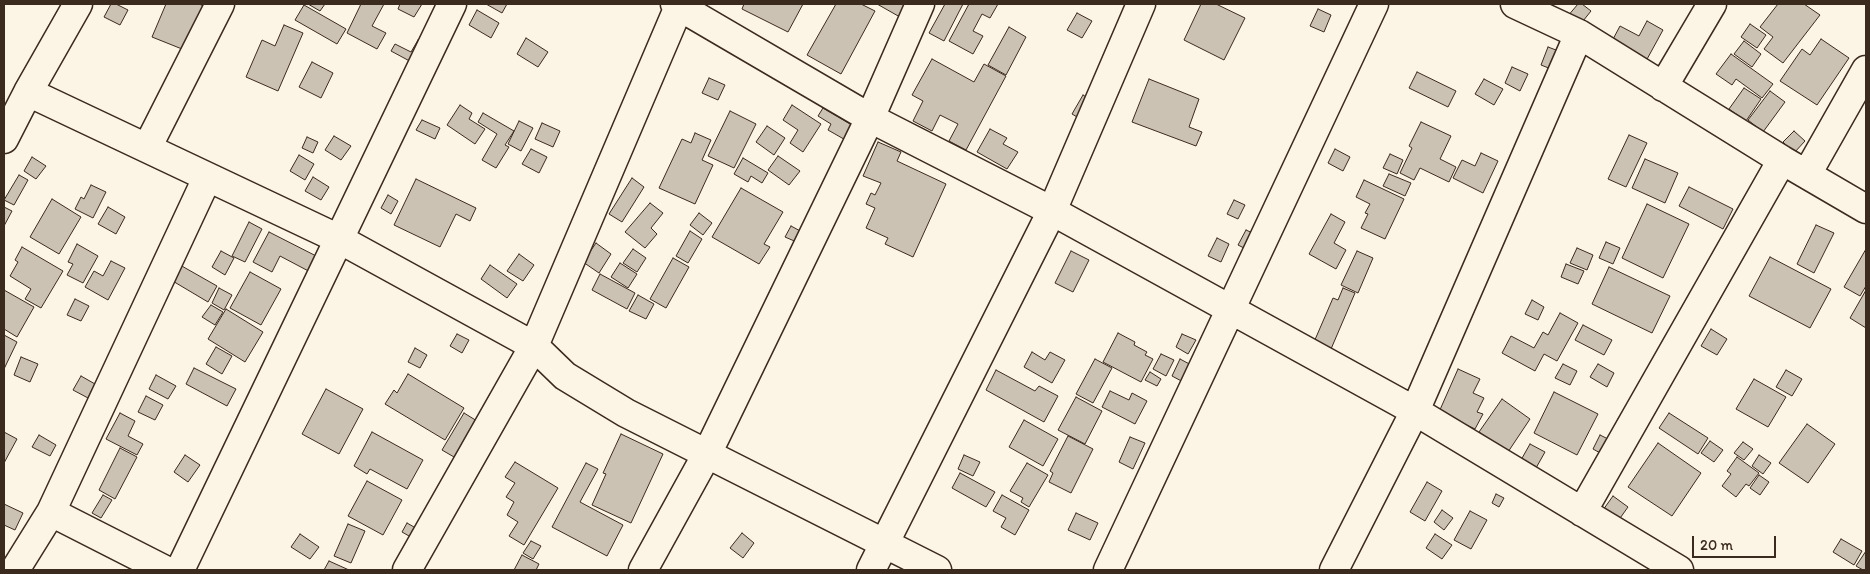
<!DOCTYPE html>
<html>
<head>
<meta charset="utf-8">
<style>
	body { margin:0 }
	#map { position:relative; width:1870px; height:574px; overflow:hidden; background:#fcf5e5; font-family:Itim,sans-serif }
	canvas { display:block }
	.frame { position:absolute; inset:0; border:5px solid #3b2a1e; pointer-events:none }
	.scale { position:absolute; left:1692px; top:536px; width:84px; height:22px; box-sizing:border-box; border:2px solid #3b2a1e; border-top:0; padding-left:6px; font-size:15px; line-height:18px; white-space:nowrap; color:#3b2a1e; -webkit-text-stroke:4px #fcf5e5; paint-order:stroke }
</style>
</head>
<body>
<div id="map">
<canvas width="1870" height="574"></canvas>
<div class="frame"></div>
<div class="scale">20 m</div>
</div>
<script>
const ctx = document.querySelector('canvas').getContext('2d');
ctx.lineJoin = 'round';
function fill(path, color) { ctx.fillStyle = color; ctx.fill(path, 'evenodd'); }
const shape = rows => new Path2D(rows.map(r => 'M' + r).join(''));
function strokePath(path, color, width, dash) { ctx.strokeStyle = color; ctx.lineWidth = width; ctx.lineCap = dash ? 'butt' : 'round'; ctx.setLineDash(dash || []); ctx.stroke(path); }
const building = shape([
	[111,4,116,4,128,10,120,25,104,17,111,4],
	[166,4,199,4,206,7,187,51,152,37,166,4],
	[308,4,325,4,320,11,308,4],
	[361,4,384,4,372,26,386,33,377,49,347,33,361,4],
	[400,4,422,4,414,17,398,9,400,4],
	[486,4,507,4,502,13,486,4],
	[744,4,803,4,788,32,742,9,744,4],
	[836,4,861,4,875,11,841,74,807,55,836,4],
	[877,4,913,4,907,21,877,4],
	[945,4,963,4,944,41,929,33,945,4],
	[969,4,998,4,990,18,982,14,973,31,983,36,973,54,949,41,969,4],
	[1201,4,1216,4,1245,18,1224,60,1184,40,1201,4],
	[1578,4,1582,4,1591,11,1579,26,1567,17,1578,4],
	[1778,4,1804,4,1820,15,1783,63,1764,49,1773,37,1760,27,1778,4],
	[304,5,346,29,337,44,295,20,304,5],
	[1318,9,1331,15,1324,32,1310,26,1318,9],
	[477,10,499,23,491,38,469,25,477,10],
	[1077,13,1092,21,1082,38,1067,30,1077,13],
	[1647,21,1663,30,1646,61,1611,43,1620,26,1639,36,1647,21],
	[1750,24,1766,35,1757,48,1741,37,1750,24],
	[284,25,303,33,278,91,246,77,262,40,275,46,284,25],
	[1009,27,1026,37,1006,75,988,65,1009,27],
	[526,38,548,52,538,67,517,54,526,38],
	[1821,39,1849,58,1817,105,1780,81,1802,49,1810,55,1821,39],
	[418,40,429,46,417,65,391,51,395,44,411,52,418,40],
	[1744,41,1761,54,1752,67,1734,54,1744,41],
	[1548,47,1564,53,1556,71,1541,65,1548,47],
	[1731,54,1773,84,1762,98,1736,79,1732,85,1716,74,1731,54],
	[932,59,974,82,984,64,1006,76,966,150,949,141,958,124,940,115,932,131,913,121,923,101,912,95,932,59],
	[312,62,333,73,321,98,299,87,312,62],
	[1512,67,1528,74,1520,91,1505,83,1512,67],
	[1417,72,1456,91,1448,107,1409,88,1417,72],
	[709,78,725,85,718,100,702,93,709,78],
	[1149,79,1199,99,1189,127,1202,132,1196,146,1132,122,1149,79],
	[1484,79,1503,89,1494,105,1475,94,1484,79],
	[1744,88,1761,99,1746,121,1729,109,1744,88],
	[1770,91,1785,102,1763,132,1748,120,1770,91],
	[1083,95,1094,102,1084,121,1072,114,1083,95],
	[460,105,472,113,469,119,485,129,475,144,447,125,460,105],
	[792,105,821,124,803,152,790,143,798,130,783,120,792,105],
	[823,108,857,128,849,142,828,130,831,124,818,116,823,108],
	[730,111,756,124,734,168,708,156,730,111],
	[483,113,514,131,505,145,509,147,496,168,482,160,497,134,478,122,483,113],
	[422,120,440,128,435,139,416,130,422,120],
	[519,121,533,128,521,151,508,144,519,121],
	[1421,122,1451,136,1440,159,1456,167,1449,182,1420,168,1414,180,1400,173,1412,148,1409,146,1421,122],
	[542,123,560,131,553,147,535,139,542,123],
	[767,126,785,138,774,155,756,142,767,126],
	[990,129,1007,138,1003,144,1018,152,1007,169,977,152,990,129],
	[1794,131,1805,141,1794,153,1783,142,1794,131],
	[695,133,711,140,702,160,713,165,695,204,659,188,682,139,691,143,695,133],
	[1629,135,1647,143,1626,187,1608,179,1629,135],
	[334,136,351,146,341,160,325,150,334,136],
	[307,137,318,142,313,153,302,148,307,137],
	[878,142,901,152,897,161,946,184,913,257,885,244,888,238,866,228,875,208,866,204,871,193,875,195,881,183,863,176,878,142],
	[531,149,547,157,539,173,522,164,531,149],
	[1335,149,1350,157,1343,171,1328,163,1335,149],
	[1481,153,1498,161,1483,193,1453,178,1462,160,1475,166,1481,153],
	[1390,154,1403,160,1397,174,1383,168,1390,154],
	[299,155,314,164,305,180,290,171,299,155],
	[778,156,800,171,789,185,768,170,778,156],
	[32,157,46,166,36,179,24,171,32,157],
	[743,158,768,173,762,183,751,176,748,182,734,174,743,158],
	[1645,159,1678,173,1665,203,1632,188,1645,159],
	[1389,174,1411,183,1405,196,1383,186,1389,174],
	[19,175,28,180,14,205,4,200,19,175],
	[313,177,329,187,321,200,305,191,313,177],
	[632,178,644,187,622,222,609,214,632,178],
	[416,179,476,208,470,221,456,214,440,247,394,225,416,179],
	[1364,180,1404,199,1385,239,1361,228,1368,214,1365,213,1370,204,1356,197,1364,180],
	[91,185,106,192,93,218,75,209,81,197,84,199,91,185],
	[1689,187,1733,209,1723,229,1679,206,1689,187],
	[741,188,783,212,764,244,770,247,759,264,712,237,741,188],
	[388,195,398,201,391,214,381,208,388,195],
	[52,199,81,217,59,254,30,237,52,199],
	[1234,200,1245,205,1238,219,1227,214,1234,200],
	[650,203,663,213,651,228,657,234,645,248,625,232,650,203],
	[1647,204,1689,224,1663,278,1622,258,1647,204],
	[4,207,12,211,4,226,4,207],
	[108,207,125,217,116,234,98,224,108,207],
	[699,213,712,223,703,235,690,225,699,213],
	[1331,214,1345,222,1334,243,1346,250,1336,269,1309,254,1331,214],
	[249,222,262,229,245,262,232,256,249,222],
	[1816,225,1834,233,1814,273,1797,264,1816,225],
	[791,226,804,233,799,243,785,237,791,226],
	[1246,230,1259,236,1252,252,1238,245,1246,230],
	[690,231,702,239,688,263,676,256,690,231],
	[269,232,324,260,316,275,280,256,272,272,253,262,269,232],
	[1217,238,1229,244,1221,262,1208,256,1217,238],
	[1606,242,1620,248,1613,264,1599,258,1606,242],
	[596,243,611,254,599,273,583,262,596,243],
	[77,244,98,256,83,283,67,275,73,264,68,262,77,244],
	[22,247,63,271,41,308,25,299,31,289,10,276,18,262,15,260,22,247],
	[1577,248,1593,255,1587,270,1570,263,1577,248],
	[633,249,646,258,637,272,623,263,633,249],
	[1866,249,1866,286,1860,296,1844,287,1866,249],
	[221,251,234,258,225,275,212,267,221,251],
	[1071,251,1089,260,1073,292,1055,283,1071,251],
	[1357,251,1373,258,1358,293,1341,285,1357,251],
	[519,254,534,265,523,281,507,271,519,254],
	[1770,257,1831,289,1810,328,1749,296,1770,257],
	[673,258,689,267,666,308,650,299,673,258],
	[111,261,125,268,108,300,85,287,94,271,103,276,111,261],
	[620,263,637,274,628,288,611,277,620,263],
	[1566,264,1584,271,1578,284,1561,277,1566,264],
	[180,265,217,286,208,302,171,280,180,265],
	[490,265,517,284,507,298,481,279,490,265],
	[1609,267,1670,296,1652,333,1592,304,1609,267],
	[250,272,281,289,261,325,230,308,250,272],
	[600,274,635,293,627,309,592,290,600,274],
	[219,288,232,295,224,310,212,303,219,288],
	[1343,288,1355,293,1331,349,1314,342,1333,298,1338,300,1343,288],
	[4,290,34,307,17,337,4,329,4,290],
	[1866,290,1866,328,1850,318,1866,290],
	[638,295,654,304,646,319,629,311,638,295],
	[75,299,89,306,81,321,67,315,75,299],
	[1532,300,1544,307,1538,320,1525,314,1532,300],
	[211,305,223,312,215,325,202,317,211,305],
	[226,309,263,332,245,362,208,339,226,309],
	[1560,313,1578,323,1557,361,1544,354,1535,371,1502,353,1511,336,1534,348,1543,332,1548,335,1560,313],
	[1583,325,1612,340,1604,355,1575,340,1583,325],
	[1711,329,1727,339,1717,355,1701,346,1711,329],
	[1118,333,1135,342,1134,345,1147,352,1145,355,1153,359,1141,382,1103,362,1118,333],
	[457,334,469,340,462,353,450,346,457,334],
	[1182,334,1196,340,1188,354,1176,347,1182,334],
	[4,335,17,342,4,369,4,335],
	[216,347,232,356,222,374,206,364,216,347],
	[415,348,427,355,420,368,408,362,415,348],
	[1032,352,1045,360,1050,352,1065,360,1052,383,1024,367,1032,352],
	[1161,354,1174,360,1166,376,1153,369,1161,354],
	[21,357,38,364,30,382,14,375,21,357],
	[1095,359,1112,368,1093,403,1076,394,1095,359],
	[1180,359,1195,367,1187,384,1172,376,1180,359],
	[1563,364,1577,371,1570,385,1555,378,1563,364],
	[1598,364,1614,373,1607,387,1590,377,1598,364],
	[194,368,236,389,227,406,186,384,194,368],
	[1458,369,1480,379,1473,393,1484,398,1477,412,1483,414,1475,429,1439,412,1458,369],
	[996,370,1035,391,1039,386,1058,396,1044,422,986,390,996,370],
	[1786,370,1802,379,1792,396,1776,387,1786,370],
	[1150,372,1161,379,1157,386,1145,380,1150,372],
	[408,374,464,408,445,440,385,404,394,390,397,393,408,374],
	[156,375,176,386,168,399,149,389,156,375],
	[81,376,95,384,88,398,73,390,81,376],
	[1754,379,1786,397,1768,427,1736,409,1754,379],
	[326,389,363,409,339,454,302,434,326,389],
	[1110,391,1129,400,1132,393,1147,401,1135,424,1102,407,1110,391],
	[1554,392,1598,414,1577,455,1534,433,1554,392],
	[146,396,163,405,155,420,138,412,146,396],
	[1076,397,1102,411,1085,444,1058,430,1076,397],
	[1502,399,1530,419,1508,452,1479,432,1502,399],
	[120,413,135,421,128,436,143,444,137,455,106,439,120,413],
	[464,413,477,421,454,457,442,450,464,413],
	[1669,413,1708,438,1698,454,1659,428,1669,413],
	[1024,420,1058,439,1043,466,1009,447,1024,420],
	[1807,424,1835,444,1808,483,1779,463,1807,424],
	[4,432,17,439,4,463,4,432],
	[372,432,423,460,407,489,370,469,367,474,354,466,372,432],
	[621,434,663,454,631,523,592,505,606,474,603,473,621,434],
	[39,435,56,445,50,456,32,447,39,435],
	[1600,435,1610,440,1602,454,1593,449,1600,435],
	[1068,436,1093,449,1071,493,1049,482,1053,473,1050,471,1068,436],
	[1130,437,1145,443,1133,469,1119,462,1130,437],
	[1710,441,1723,450,1714,462,1701,453,1710,441],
	[1743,442,1753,449,1744,460,1734,453,1743,442],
	[1658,443,1701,473,1672,516,1628,487,1658,443],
	[1530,444,1545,452,1536,468,1521,460,1530,444],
	[120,448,137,457,115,499,99,490,120,448],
	[185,455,200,465,188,482,174,472,185,455],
	[964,455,980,462,973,476,958,469,964,455],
	[1759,455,1771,463,1763,474,1752,466,1759,455],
	[1737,457,1759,473,1749,486,1746,484,1736,497,1722,486,1731,474,1727,471,1737,457],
	[515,462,558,488,524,545,509,536,518,522,507,515,514,502,506,497,515,483,505,477,515,462],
	[586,463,598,469,580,502,623,525,607,556,552,527,586,463],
	[1027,463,1048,475,1029,507,1021,502,1023,498,1010,491,1027,463],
	[960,473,995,492,986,507,952,488,960,473],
	[1759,475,1769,482,1760,495,1750,488,1759,475],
	[367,481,402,500,383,535,348,516,367,481],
	[1427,482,1442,491,1425,521,1410,512,1427,482],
	[1496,494,1504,498,1499,507,1492,503,1496,494],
	[103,495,112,500,101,518,92,513,103,495],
	[1002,495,1029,510,1015,535,1001,527,1006,518,993,511,1002,495],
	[1613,496,1628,507,1618,521,1603,510,1613,496],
	[4,504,23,513,15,530,4,525,4,504],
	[1442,510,1453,518,1444,530,1434,522,1442,510],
	[1470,511,1487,520,1471,549,1454,540,1470,511],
	[1076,513,1098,523,1090,540,1068,530,1076,513],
	[407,523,421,531,416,540,402,532,407,523],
	[348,524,365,531,351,563,334,556,348,524],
	[742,533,754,543,743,558,730,548,742,533],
	[300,534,319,547,310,559,291,547,300,534],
	[1435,534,1452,545,1442,559,1426,548,1435,534],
	[1841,539,1862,551,1854,565,1833,552,1841,539],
	[531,541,541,546,533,559,523,553,531,541],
	[1866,551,1866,570,1863,570,1856,566,1866,551],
	[522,555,539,564,536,570,514,570,522,555],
	[329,561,349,570,324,570,329,561]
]);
fill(building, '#ccc2b3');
strokePath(building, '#3b2a1e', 1);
const minor = shape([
	[675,4,870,118,1052,211,1415,411,1679,570],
	[1515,4,1579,34,1782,160,1866,209],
	[1663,87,1712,4],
	[28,92,339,239,534,346,565,376,626,413,937,570],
	[4,139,28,92,78,4],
	[147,148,220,4],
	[1807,174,1866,70],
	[51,512,165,570],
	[1582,512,1782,160],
	[15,570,51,512,207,178],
	[180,570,452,4],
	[407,570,534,346,680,4],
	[643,570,707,454,870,118,920,4],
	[871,570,1052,211,1141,4],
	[1108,570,1374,4],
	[1334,570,1415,411,1579,34]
]);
strokePath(minor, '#3b2a1e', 31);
strokePath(minor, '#fcf5e5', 28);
</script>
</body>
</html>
